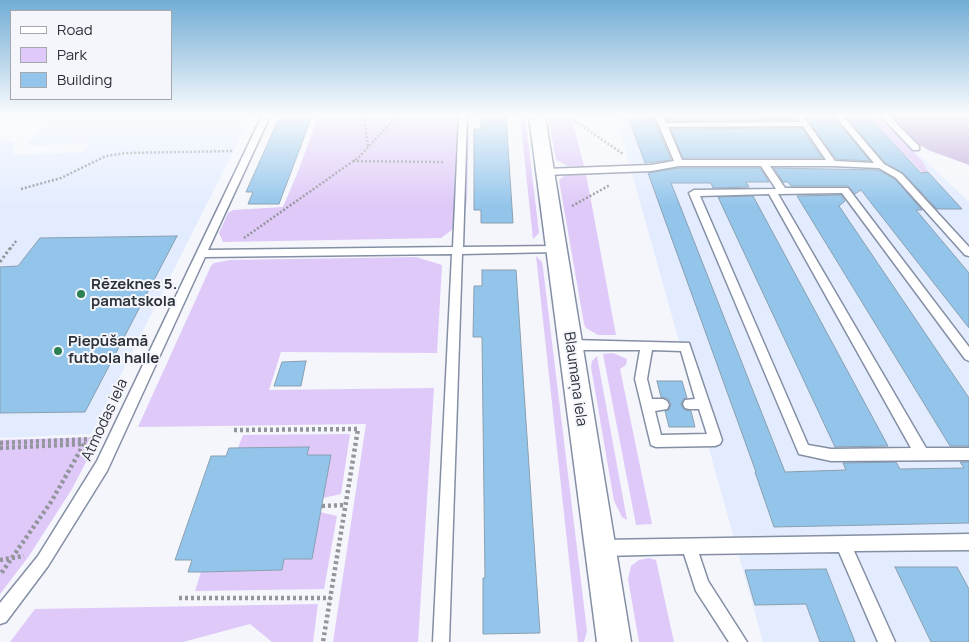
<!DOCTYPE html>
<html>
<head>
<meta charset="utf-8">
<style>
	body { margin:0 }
	#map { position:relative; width:969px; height:642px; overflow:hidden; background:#f4f6fb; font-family:Manrope,sans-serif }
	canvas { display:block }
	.legend { position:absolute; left:10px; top:10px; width:162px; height:90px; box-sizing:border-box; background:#f4f6fb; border:1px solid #a4a7ae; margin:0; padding:6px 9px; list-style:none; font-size:15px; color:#2c313a }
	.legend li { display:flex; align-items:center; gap:10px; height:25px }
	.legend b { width:25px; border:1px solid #a4a7ae }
</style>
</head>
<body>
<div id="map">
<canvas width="969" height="642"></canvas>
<ul class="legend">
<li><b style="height:6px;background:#fff"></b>Road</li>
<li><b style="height:14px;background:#dfc9f8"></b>Park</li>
<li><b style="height:14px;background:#93c5eb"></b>Building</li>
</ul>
</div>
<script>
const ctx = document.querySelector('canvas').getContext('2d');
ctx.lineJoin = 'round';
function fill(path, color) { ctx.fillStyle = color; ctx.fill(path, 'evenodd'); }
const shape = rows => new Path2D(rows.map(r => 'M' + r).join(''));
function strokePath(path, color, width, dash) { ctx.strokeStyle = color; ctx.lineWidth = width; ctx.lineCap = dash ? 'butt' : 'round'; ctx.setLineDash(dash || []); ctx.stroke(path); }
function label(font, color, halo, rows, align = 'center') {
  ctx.font = font + ' Manrope,sans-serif'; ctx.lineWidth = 4; ctx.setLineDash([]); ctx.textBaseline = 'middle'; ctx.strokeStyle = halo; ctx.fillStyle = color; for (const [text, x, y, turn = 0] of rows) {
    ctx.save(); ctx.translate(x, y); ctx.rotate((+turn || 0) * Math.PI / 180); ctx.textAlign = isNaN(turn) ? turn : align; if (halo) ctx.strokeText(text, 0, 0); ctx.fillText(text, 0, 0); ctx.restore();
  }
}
fill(shape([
	[0,116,251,116,91,434,0,438,0,138,13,142,14,155,82,152,89,143,30,146,27,144,47,122,0,121],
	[616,116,879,116,969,202,969,642,763,642]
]), '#e3ecff');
fill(shape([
	[318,116,469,116,467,199,464,221,441,238,223,242,219,233,228,213,233,210,283,207,299,169],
	[520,116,525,116,539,233,533,239],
	[548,116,571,116,584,166,568,166,556,160],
	[868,116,879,116,923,162,928,172,923,173],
	[570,174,586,174,616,335,598,335,586,328,584,324,559,180,565,175],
	[536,256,542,262,543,268,587,631,584,642,578,642],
	[416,257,442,265,437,353,281,352,269,390,434,388,418,642,333,642,366,424,138,427,211,266,214,263,230,260],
	[613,353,627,359,626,365,620,369,652,524,636,525,603,354],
	[597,356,627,520,622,517,614,501,591,367,592,361],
	[350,434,341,494,323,498,331,455,307,455,308,447,238,448,243,435],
	[99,437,72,489,29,556,0,594,0,440],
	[320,512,337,516,324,589,195,591,201,572,282,570,284,559,312,559],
	[649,558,656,560,674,642,639,642,628,579,631,566,639,560],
	[318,604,313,642,272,642,250,624,183,642,10,642,35,609]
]), '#dfc9f8');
fill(shape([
	[889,116,969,116,969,165,928,150,912,140]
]), '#bfa7da');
const building = shape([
	[280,116,312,116,279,204,248,204,253,192,246,192,280,116],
	[480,116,506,116,513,223,481,223,481,210,474,210,474,129,481,129,480,116],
	[628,116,653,116,671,160,645,163,628,116],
	[665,116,796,116,796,120,667,121,665,116],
	[805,116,833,116,870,161,836,159,805,116],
	[846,116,868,116,921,173,928,172,962,209,937,209,903,173,885,163,846,116],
	[802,128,822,158,683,158,671,129,802,128],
	[679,168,760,168,769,182,746,182,749,187,713,188,711,183,671,183,785,472,846,470,843,463,896,462,900,469,964,468,960,462,969,462,969,523,774,527,755,472,756,472,648,173,679,168],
	[774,168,878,170,895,179,922,210,916,210,969,273,969,328,861,190,855,194,848,186,791,186,788,182,783,182,774,168],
	[841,195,845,201,839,206,969,398,969,446,950,446,797,196,841,195],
	[753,196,888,446,835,447,718,197,753,196],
	[177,236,85,412,0,413,0,267,18,266,40,238,177,236],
	[482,270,516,270,540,633,483,634,483,578,485,578,482,337,473,337,474,286,482,286,482,270],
	[306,361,301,386,274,386,282,362,306,361],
	[657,381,682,381,687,398,683,399,681,405,685,410,691,411,695,427,669,427,665,411,669,410,671,404,668,399,661,397,657,381],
	[309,447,307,455,331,455,312,559,284,559,282,570,201,572,188,572,192,560,175,560,211,456,226,456,229,448,309,447],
	[895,567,957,567,969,589,969,642,931,642,895,567],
	[826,569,855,642,820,642,806,604,755,605,745,570,826,569]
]);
fill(building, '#93c5eb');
strokePath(building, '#899fb0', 1);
const service = shape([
	[262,116,270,116,208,250,453,247,459,116,467,116,463,247,556,246,561,249,556,252,462,254,449,642,433,642,452,254,205,257,107,471,48,566,6,622,0,624,0,603,38,556,97,461,262,116],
	[655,116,663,116,666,123,800,122,797,118,803,116,835,161,874,163,835,116,843,116,884,164,902,174,969,247,969,256,965,255,896,178,879,168,832,166,770,166,785,188,848,188,969,347,969,361,965,359,842,193,778,194,926,448,969,448,969,460,831,461,799,454,689,193,694,190,776,189,761,166,679,166,651,171,545,175,541,172,545,169,651,165,674,161,655,116],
	[803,126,826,160,682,160,668,127,803,126],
	[769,194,911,448,831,449,808,445,700,196,769,194],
	[881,116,889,116,919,146,919,150,913,150,881,116],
	[570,340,689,343,722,440,720,444,715,446,656,447,651,445,635,379,640,350,570,350,566,348,564,345,566,342,570,340],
	[652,350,681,351,695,399,685,400,683,404,685,408,689,409,699,409,707,434,661,435,655,411,667,409,669,405,667,401,663,399,652,399,647,379,652,350],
	[969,534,969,550,854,551,895,642,878,642,839,552,699,554,708,581,747,642,729,642,696,591,684,554,602,556,597,553,594,548,597,543,602,540,969,534]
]);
const minor = shape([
	[529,116,545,116,631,642,597,642,529,116]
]);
strokePath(service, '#848fa5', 3);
strokePath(minor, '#848fa5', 3);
strokePath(shape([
	[364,116,368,147],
	[568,116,623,154],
	[353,161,443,162],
	[21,189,61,178,106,156,126,153,233,151],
	[572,206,610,185],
	[244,238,359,157,397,116],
	[10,249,17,240]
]), '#92959c', 2.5, [2, 2]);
strokePath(shape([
	[0,262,11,247]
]), '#92959c', 3, [2.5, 2.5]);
strokePath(shape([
	[234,430,358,429,323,642],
	[0,443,94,439],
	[0,448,84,444,51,502,0,575],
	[322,506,346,505],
	[0,560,24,556],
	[179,598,331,598]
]), '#92959c', 4.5, [3, 3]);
fill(service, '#fff');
fill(minor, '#fff');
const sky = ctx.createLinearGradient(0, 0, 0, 206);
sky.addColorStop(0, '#71add5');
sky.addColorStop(0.56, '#fafbfd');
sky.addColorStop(1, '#fafbfd00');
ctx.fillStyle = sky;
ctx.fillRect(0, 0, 969, 206);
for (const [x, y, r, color] of [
	[81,294,5,"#2b8155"],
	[58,351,5,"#2b8155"]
]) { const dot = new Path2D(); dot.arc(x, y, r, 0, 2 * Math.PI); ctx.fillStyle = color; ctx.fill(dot); strokePath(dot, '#f4f6fb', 2); }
label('bold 15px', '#2c313a', '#f4f6fb', [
	["Rēzeknes 5.",91,285],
	["pamatskola",91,302],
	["Piepūšamā",68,342],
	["futbola halle",68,359]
], 'left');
label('15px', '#2c313a', '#f4f6fb', [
	["Blaumaņa iela",575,379,82],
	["Atmodas iela",105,420,-65]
]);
</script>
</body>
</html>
